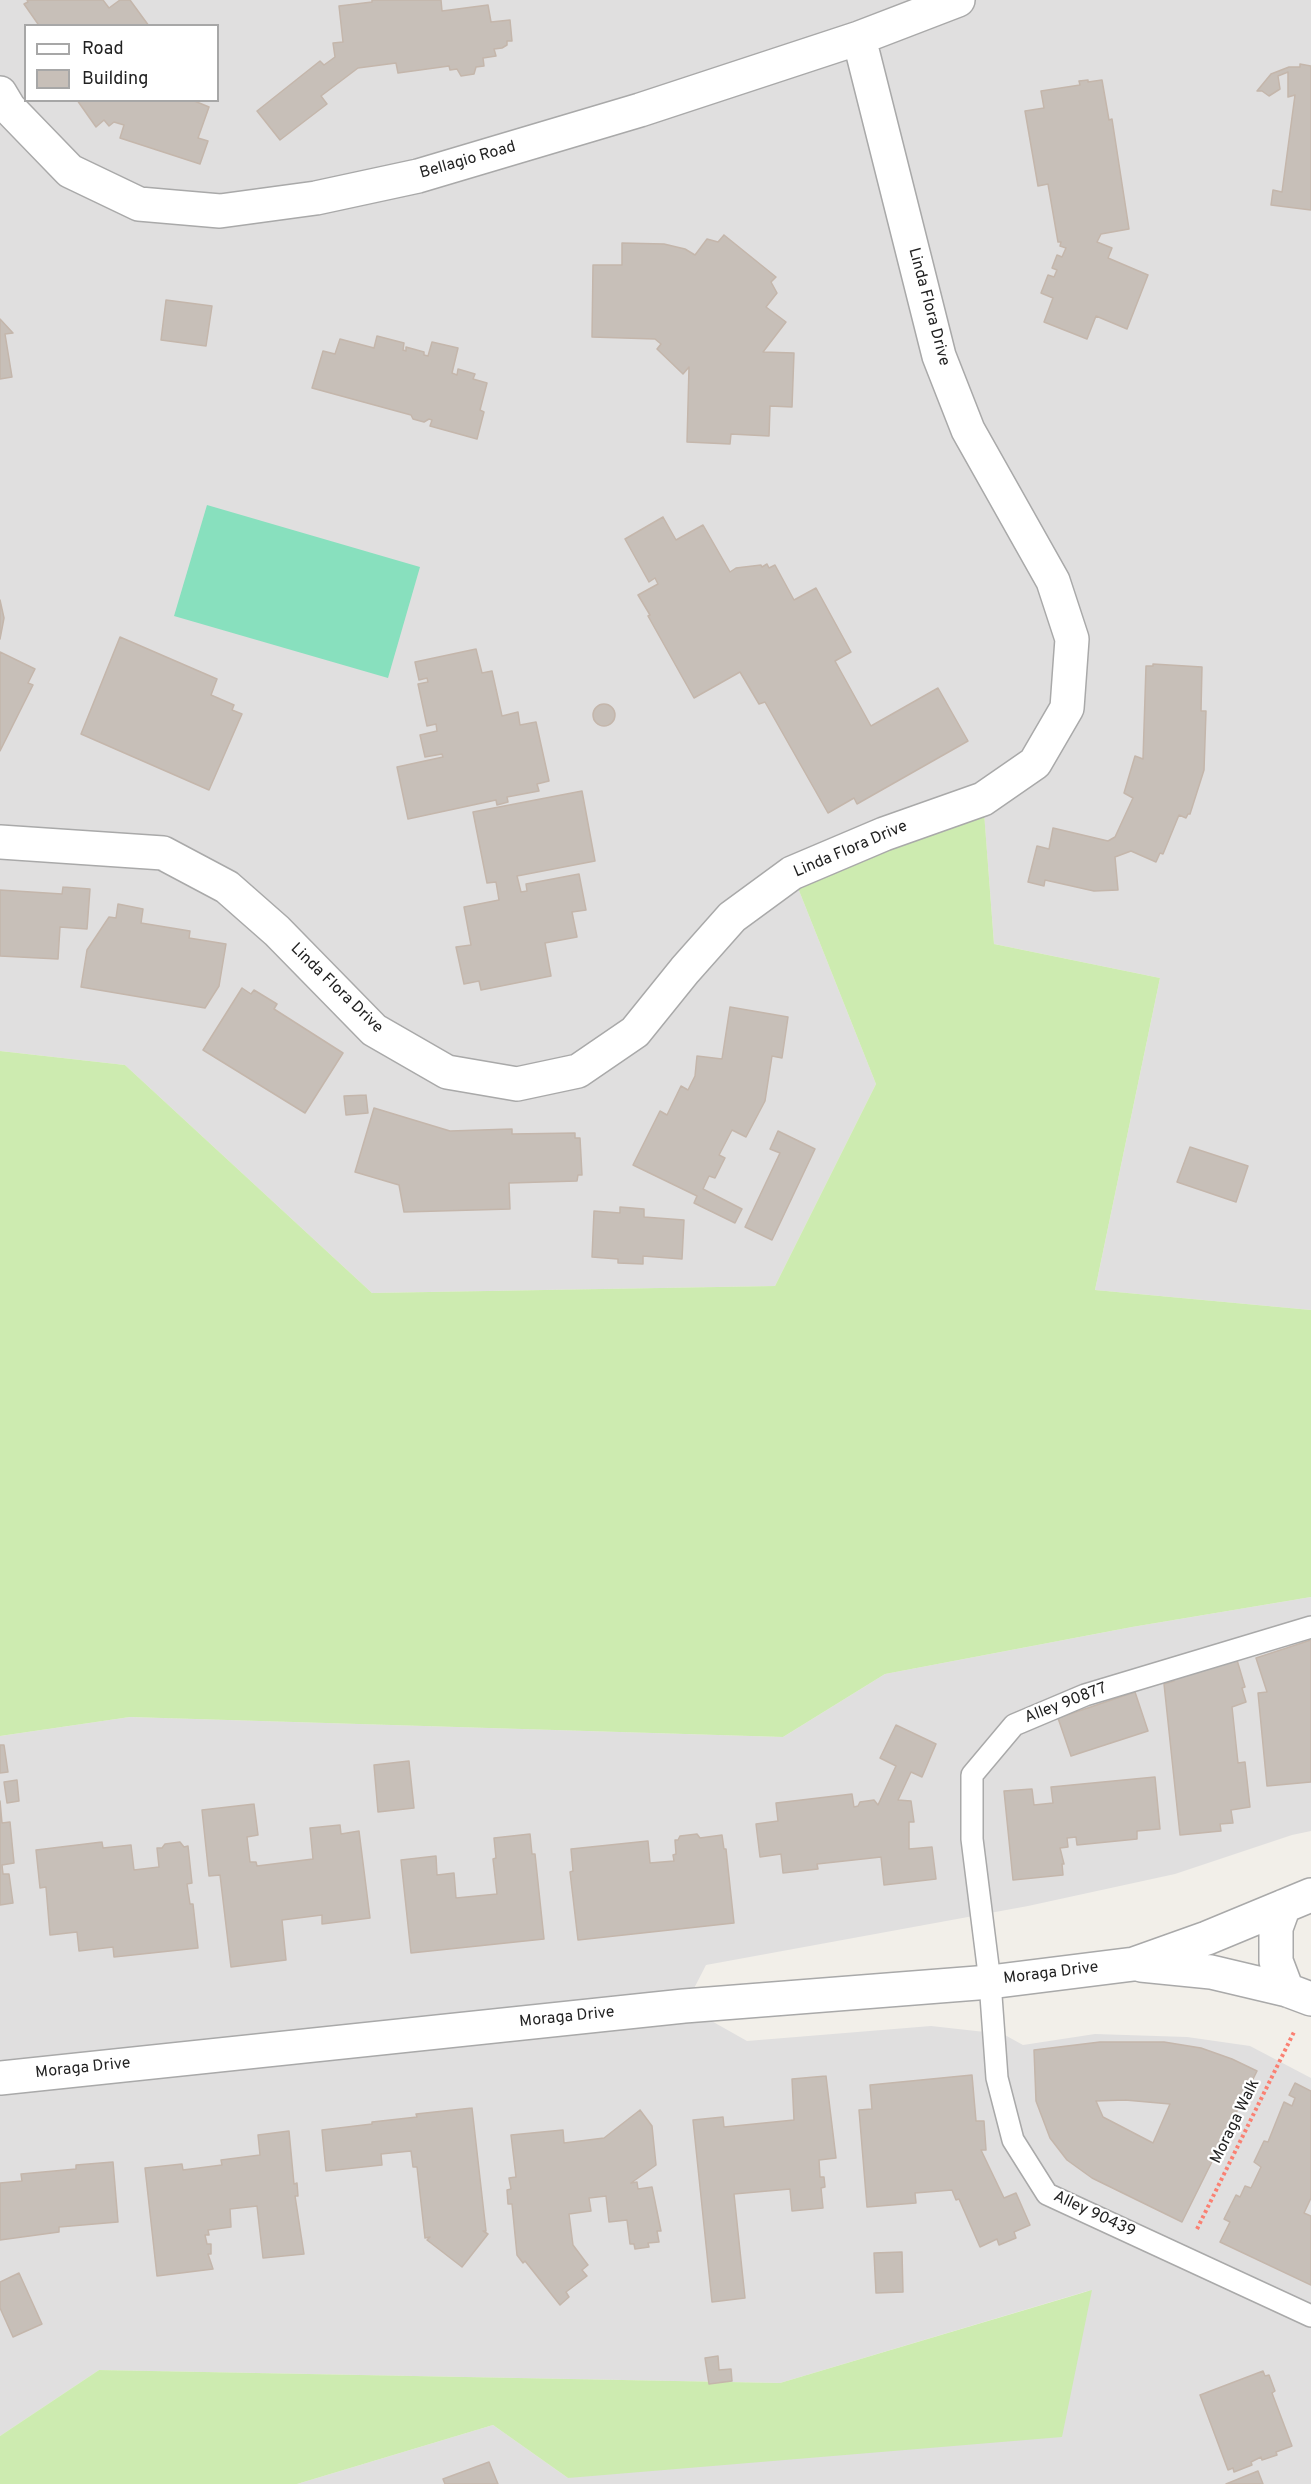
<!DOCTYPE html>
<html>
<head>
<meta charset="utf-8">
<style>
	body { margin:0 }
	#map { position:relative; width:1311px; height:2484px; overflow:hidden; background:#f2efe9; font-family:Overpass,sans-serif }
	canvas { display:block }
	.legend { position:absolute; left:24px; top:24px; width:195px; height:78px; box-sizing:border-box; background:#fff; border:2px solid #a7a7a7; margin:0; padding:8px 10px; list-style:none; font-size:18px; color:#222 }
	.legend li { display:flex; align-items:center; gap:12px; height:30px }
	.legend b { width:30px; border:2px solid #a7a7a7 }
</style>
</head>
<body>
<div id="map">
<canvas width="1311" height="2484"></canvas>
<ul class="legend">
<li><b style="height:8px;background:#fff"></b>Road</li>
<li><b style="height:16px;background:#c7bfb8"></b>Building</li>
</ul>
</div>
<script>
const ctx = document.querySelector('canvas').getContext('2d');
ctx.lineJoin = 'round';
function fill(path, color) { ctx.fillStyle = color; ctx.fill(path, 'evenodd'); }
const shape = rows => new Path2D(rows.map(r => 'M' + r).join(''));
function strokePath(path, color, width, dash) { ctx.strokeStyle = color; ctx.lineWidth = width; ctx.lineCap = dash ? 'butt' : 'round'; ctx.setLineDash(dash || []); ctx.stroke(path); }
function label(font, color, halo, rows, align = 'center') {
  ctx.font = font + ' Overpass,sans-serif'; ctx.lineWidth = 4.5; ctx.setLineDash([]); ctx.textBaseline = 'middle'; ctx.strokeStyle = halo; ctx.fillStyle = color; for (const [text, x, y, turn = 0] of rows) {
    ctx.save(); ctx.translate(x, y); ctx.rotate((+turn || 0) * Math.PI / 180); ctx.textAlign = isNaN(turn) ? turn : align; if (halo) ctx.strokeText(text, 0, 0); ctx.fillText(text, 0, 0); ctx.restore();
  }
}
fill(shape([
	[0,0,1311,0,1311,1310,1095,1290,1160,978,994,944,983,800,792,873,876,1084,775,1286,372,1293,125,1065,0,1051],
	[26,26,218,26,218,100,26,100],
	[1311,1597,1311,1831,1292,1835,1175,1874,1028,1906,706,1965,685,2006,747,2041,931,2026,1003,2034,1023,2045,1095,2034,1187,2037,1250,2046,1311,2078,1311,2484,297,2484,493,2425,568,2478,1091,2290,780,2383,99,2370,0,2436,0,1736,130,1717,783,1737,885,1674,1132,1627]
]), '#e0dfdf');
fill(shape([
	[983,799,994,944,1160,978,1095,1290,1311,1310,1311,1597,1132,1627,885,1674,783,1737,130,1717,0,1736,0,1051,125,1065,372,1293,775,1286,876,1084,792,873],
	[1092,2290,1062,2437,568,2478,493,2425,297,2484,0,2484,0,2436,99,2370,780,2383]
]), '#cdebb0');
fill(shape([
	[207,505,420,567,388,678,174,616]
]), '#88e0be');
const building = shape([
	[27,0,103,0,109,8,120,0,130,0,149,26,37,26,38,24,24,4,28,2,27,0],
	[372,0,441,0,442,11,488,5,491,22,510,20,512,41,507,41,507,45,502,48,494,49,496,56,483,58,484,66,476,67,474,74,461,76,457,69,450,70,449,66,398,73,396,63,358,68,321,96,327,104,280,140,257,111,320,61,324,65,335,57,333,43,343,42,339,6,372,2,372,0],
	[1300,64,1311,66,1311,210,1271,205,1273,190,1282,192,1295,95,1288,97,1288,72,1278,76,1280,89,1269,96,1262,91,1257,91,1271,74,1289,67,1300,67,1300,64],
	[1088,80,1088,82,1102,80,1109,120,1112,119,1129,229,1101,234,1097,242,1112,248,1108,258,1148,275,1127,329,1096,316,1087,339,1044,322,1053,298,1041,293,1048,275,1054,277,1057,270,1052,268,1057,255,1062,257,1066,248,1060,246,1061,242,1058,242,1048,184,1038,186,1025,111,1044,108,1041,91,1080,85,1079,81,1088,80],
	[77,100,192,100,209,107,198,138,208,141,200,164,120,138,124,125,114,122,109,126,104,120,96,127,77,100],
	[724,235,776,277,771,282,777,293,766,307,786,322,763,352,794,353,792,407,770,406,769,436,731,434,730,444,687,442,689,367,683,374,657,349,661,344,655,339,592,337,593,265,622,265,622,243,664,244,685,249,695,255,707,239,718,242,724,235],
	[166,300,212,306,206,346,161,340,166,300],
	[0,319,13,333,5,334,12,377,0,379,0,319],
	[377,336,404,343,403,350,406,351,406,347,424,352,424,355,428,356,432,342,458,348,452,373,457,375,458,369,475,374,473,379,487,383,480,410,484,412,477,439,430,426,432,420,429,419,424,422,413,419,411,415,312,388,323,351,335,354,340,339,374,348,377,336],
	[663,517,676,540,703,525,730,572,736,568,761,565,762,567,767,564,769,568,775,565,794,600,816,588,851,652,835,661,871,726,938,688,968,741,857,804,854,798,828,813,765,702,759,704,740,672,694,698,648,616,650,615,638,595,658,584,655,578,649,582,625,539,663,517],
	[0,600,4,618,0,639,0,600],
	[120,637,217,679,211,695,234,705,232,710,242,714,209,790,81,734,120,637],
	[476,649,482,673,492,671,502,716,518,712,520,725,536,722,549,781,537,784,539,791,507,797,508,802,497,805,496,800,408,819,397,767,443,757,442,754,425,757,420,735,437,731,436,724,427,726,418,684,428,682,427,678,419,680,415,662,476,649],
	[0,652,35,669,28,683,33,685,0,751,0,652],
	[1153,664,1202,667,1201,711,1206,711,1204,770,1190,814,1188,814,1186,818,1179,815,1163,854,1160,853,1156,862,1131,851,1115,857,1118,890,1094,891,1045,880,1044,886,1028,882,1037,846,1049,849,1053,828,1108,841,1115,837,1133,798,1124,793,1135,756,1143,759,1146,666,1153,666,1153,664],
	'593 715a11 11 0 1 1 22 0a11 11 0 1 1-22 0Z',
	[582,791,595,861,517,876,521,892,527,891,526,884,579,874,586,910,572,912,577,937,545,943,551,976,481,990,479,981,464,984,456,947,471,945,464,907,499,900,496,882,487,883,473,812,582,791],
	[63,887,90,889,87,929,60,927,58,959,0,956,0,890,62,894,63,887],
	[118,904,143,909,141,923,190,931,189,938,226,944,219,986,205,1008,81,987,87,950,109,917,116,918,118,904],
	[242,988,251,994,254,990,277,1004,274,1009,343,1053,305,1113,203,1050,242,988],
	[730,1007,788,1017,782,1058,772,1056,765,1101,746,1137,732,1130,719,1155,725,1158,715,1178,709,1176,703,1189,742,1209,735,1223,694,1203,697,1196,633,1165,660,1111,667,1115,681,1086,688,1090,695,1076,697,1056,722,1059,730,1007],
	[366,1095,368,1113,346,1115,344,1096,366,1095],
	[374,1108,450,1131,512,1129,512,1134,575,1133,575,1138,580,1138,582,1175,578,1175,577,1181,509,1183,510,1209,404,1212,399,1185,355,1172,374,1108],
	[778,1131,815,1149,772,1240,745,1227,780,1153,770,1149,778,1131],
	[1190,1147,1248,1166,1236,1202,1177,1182,1190,1147],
	[620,1207,644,1209,644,1217,684,1220,682,1259,643,1256,643,1264,618,1263,618,1259,592,1257,594,1211,620,1213,620,1207],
	[1311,1640,1311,1782,1267,1786,1258,1693,1267,1692,1256,1658,1311,1640],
	[1237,1660,1245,1687,1242,1688,1246,1702,1232,1707,1238,1763,1245,1762,1250,1807,1231,1810,1233,1823,1220,1824,1221,1831,1180,1835,1164,1684,1174,1681,1172,1676,1237,1660],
	[1135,1692,1148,1731,1071,1756,1058,1718,1135,1692],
	[896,1725,936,1744,922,1777,911,1772,898,1800,911,1801,914,1822,909,1822,909,1849,932,1847,936,1879,884,1885,881,1857,817,1864,818,1869,783,1873,781,1854,760,1857,756,1824,778,1821,776,1803,852,1794,854,1807,858,1806,860,1802,874,1800,878,1805,896,1766,880,1758,896,1725],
	[0,1745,4,1745,8,1772,0,1773,0,1745],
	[409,1761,414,1808,378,1812,374,1765,409,1761],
	[1155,1777,1160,1829,1137,1831,1137,1839,1077,1845,1076,1837,1067,1838,1068,1847,1060,1848,1064,1864,1062,1864,1063,1875,1013,1880,1004,1791,1032,1789,1034,1805,1053,1803,1051,1787,1155,1777],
	[17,1780,19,1801,7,1803,4,1782,17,1780],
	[0,1801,2,1823,10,1822,14,1863,2,1865,3,1874,9,1874,13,1903,0,1905,0,1801],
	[254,1804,258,1835,247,1837,250,1862,256,1862,257,1866,313,1859,310,1828,340,1825,341,1834,359,1831,370,1918,322,1924,322,1915,282,1920,286,1960,231,1967,220,1875,209,1876,202,1810,254,1804],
	[530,1834,532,1854,535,1854,544,1939,411,1953,401,1860,436,1856,437,1875,454,1873,456,1898,497,1894,493,1859,496,1858,494,1838,530,1834],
	[697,1834,700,1838,722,1835,724,1849,726,1849,734,1923,578,1940,570,1872,573,1871,571,1849,648,1841,650,1863,674,1861,673,1855,676,1854,675,1840,678,1840,680,1836,697,1834],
	[102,1842,103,1848,131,1845,134,1870,159,1867,157,1848,162,1848,165,1844,180,1842,184,1847,188,1846,192,1883,187,1884,190,1904,193,1904,198,1948,114,1957,113,1947,79,1951,77,1932,50,1935,46,1887,40,1888,36,1850,102,1842],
	[1100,2042,1164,2042,1201,2048,1232,2059,1257,2071,1182,2222,1092,2178,1067,2160,1050,2138,1036,2101,1034,2050,1100,2042],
	[1125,2100,1170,2104,1153,2143,1103,2117,1096,2101,1125,2100],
	[972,2075,976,2121,984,2121,986,2150,981,2150,1004,2198,1016,2193,1030,2225,1014,2232,1016,2238,999,2245,997,2239,980,2247,959,2199,956,2200,952,2190,915,2193,916,2203,867,2207,859,2110,872,2109,870,2085,972,2075],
	[826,2076,836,2158,819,2160,820,2177,824,2177,825,2187,821,2188,823,2208,792,2211,790,2189,734,2194,745,2298,712,2302,693,2120,723,2117,724,2127,794,2120,792,2079,826,2076],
	[1295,2083,1311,2091,1311,2198,1304,2213,1311,2216,1311,2285,1220,2242,1230,2222,1224,2219,1236,2195,1240,2197,1245,2186,1251,2188,1261,2167,1254,2162,1264,2141,1268,2142,1284,2102,1292,2106,1295,2098,1289,2095,1295,2083],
	[472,2108,486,2231,483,2231,488,2234,462,2267,427,2240,430,2237,425,2238,417,2167,413,2167,411,2151,381,2154,382,2165,326,2171,322,2130,372,2124,372,2122,417,2117,416,2114,472,2108],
	[640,2110,652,2126,656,2165,631,2183,637,2182,638,2189,652,2187,661,2231,657,2231,659,2242,648,2243,649,2247,635,2249,634,2244,630,2244,627,2220,609,2222,606,2196,589,2198,591,2211,569,2214,573,2245,588,2265,582,2270,587,2276,566,2292,569,2297,560,2305,525,2261,523,2263,517,2255,512,2204,508,2204,507,2190,511,2189,509,2178,516,2177,511,2135,563,2130,564,2143,604,2138,640,2110],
	[289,2131,294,2184,297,2183,298,2196,295,2196,304,2254,263,2258,257,2206,230,2209,231,2227,208,2230,209,2235,205,2235,207,2244,211,2244,211,2254,208,2254,213,2269,157,2276,145,2168,182,2164,183,2170,222,2165,221,2160,260,2155,258,2135,289,2131],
	[113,2162,118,2222,59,2227,59,2232,0,2240,0,2183,22,2181,21,2174,76,2169,76,2165,113,2162],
	[902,2252,903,2292,876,2293,874,2253,902,2252],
	[19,2273,42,2324,13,2337,0,2308,0,2282,19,2273],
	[718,2356,719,2370,731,2369,732,2381,709,2384,705,2358,718,2356],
	[1263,2371,1265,2376,1269,2375,1275,2391,1272,2393,1292,2446,1276,2452,1277,2455,1262,2460,1261,2457,1251,2462,1252,2465,1234,2472,1233,2468,1228,2470,1200,2395,1263,2371],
	[489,2462,498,2484,445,2484,443,2479,489,2462],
	[1258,2471,1263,2484,1226,2484,1258,2471]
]);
fill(building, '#c7bfb8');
strokePath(building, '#c4b6ab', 1.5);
const service = shape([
	[1311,1627,1085,1695,1014,1725,972,1775,972,1839,990,1982,997,2078,1013,2140,1047,2194,1311,2316]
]);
const minor = shape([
	[0,93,9,108,70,171,139,204,220,211,316,198,418,176,640,110,859,38,958,0],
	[0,842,163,853,227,887,277,931,374,1030,447,1072,517,1084,578,1071,635,1032,685,970,732,917,792,873,884,834,983,799,1035,763,1067,708,1072,639,1053,581,968,430,939,356,859,38],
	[1284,1906,1276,1928,1276,1961,1287,1990],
	[1141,1965,1211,1972,1287,1990,1311,1999],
	[0,2078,684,2006,990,1982,1134,1964,1207,1938,1311,1895]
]);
strokePath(service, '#a9a9a9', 24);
strokePath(minor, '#a9a9a9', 36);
strokePath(shape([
	[1197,2229,1294,2032]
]), '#fa8072', 4, [3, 3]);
strokePath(service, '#fff', 21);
strokePath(minor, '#fff', 33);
label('16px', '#222', '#fff', [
	["Bellagio Road",468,161,-16],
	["Linda Flora Drive",928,307,75],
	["Linda Flora Drive",851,850,-23],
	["Linda Flora Drive",336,989,44],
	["Alley 90877",1066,1704,-21],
	["Moraga Drive",1051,1974,-7],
	["Moraga Drive",567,2018,-6],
	["Moraga Drive",83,2069,-6],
	["Moraga Walk",1236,2122,-64],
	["Alley 90439",1094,2215,25]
]);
</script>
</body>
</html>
